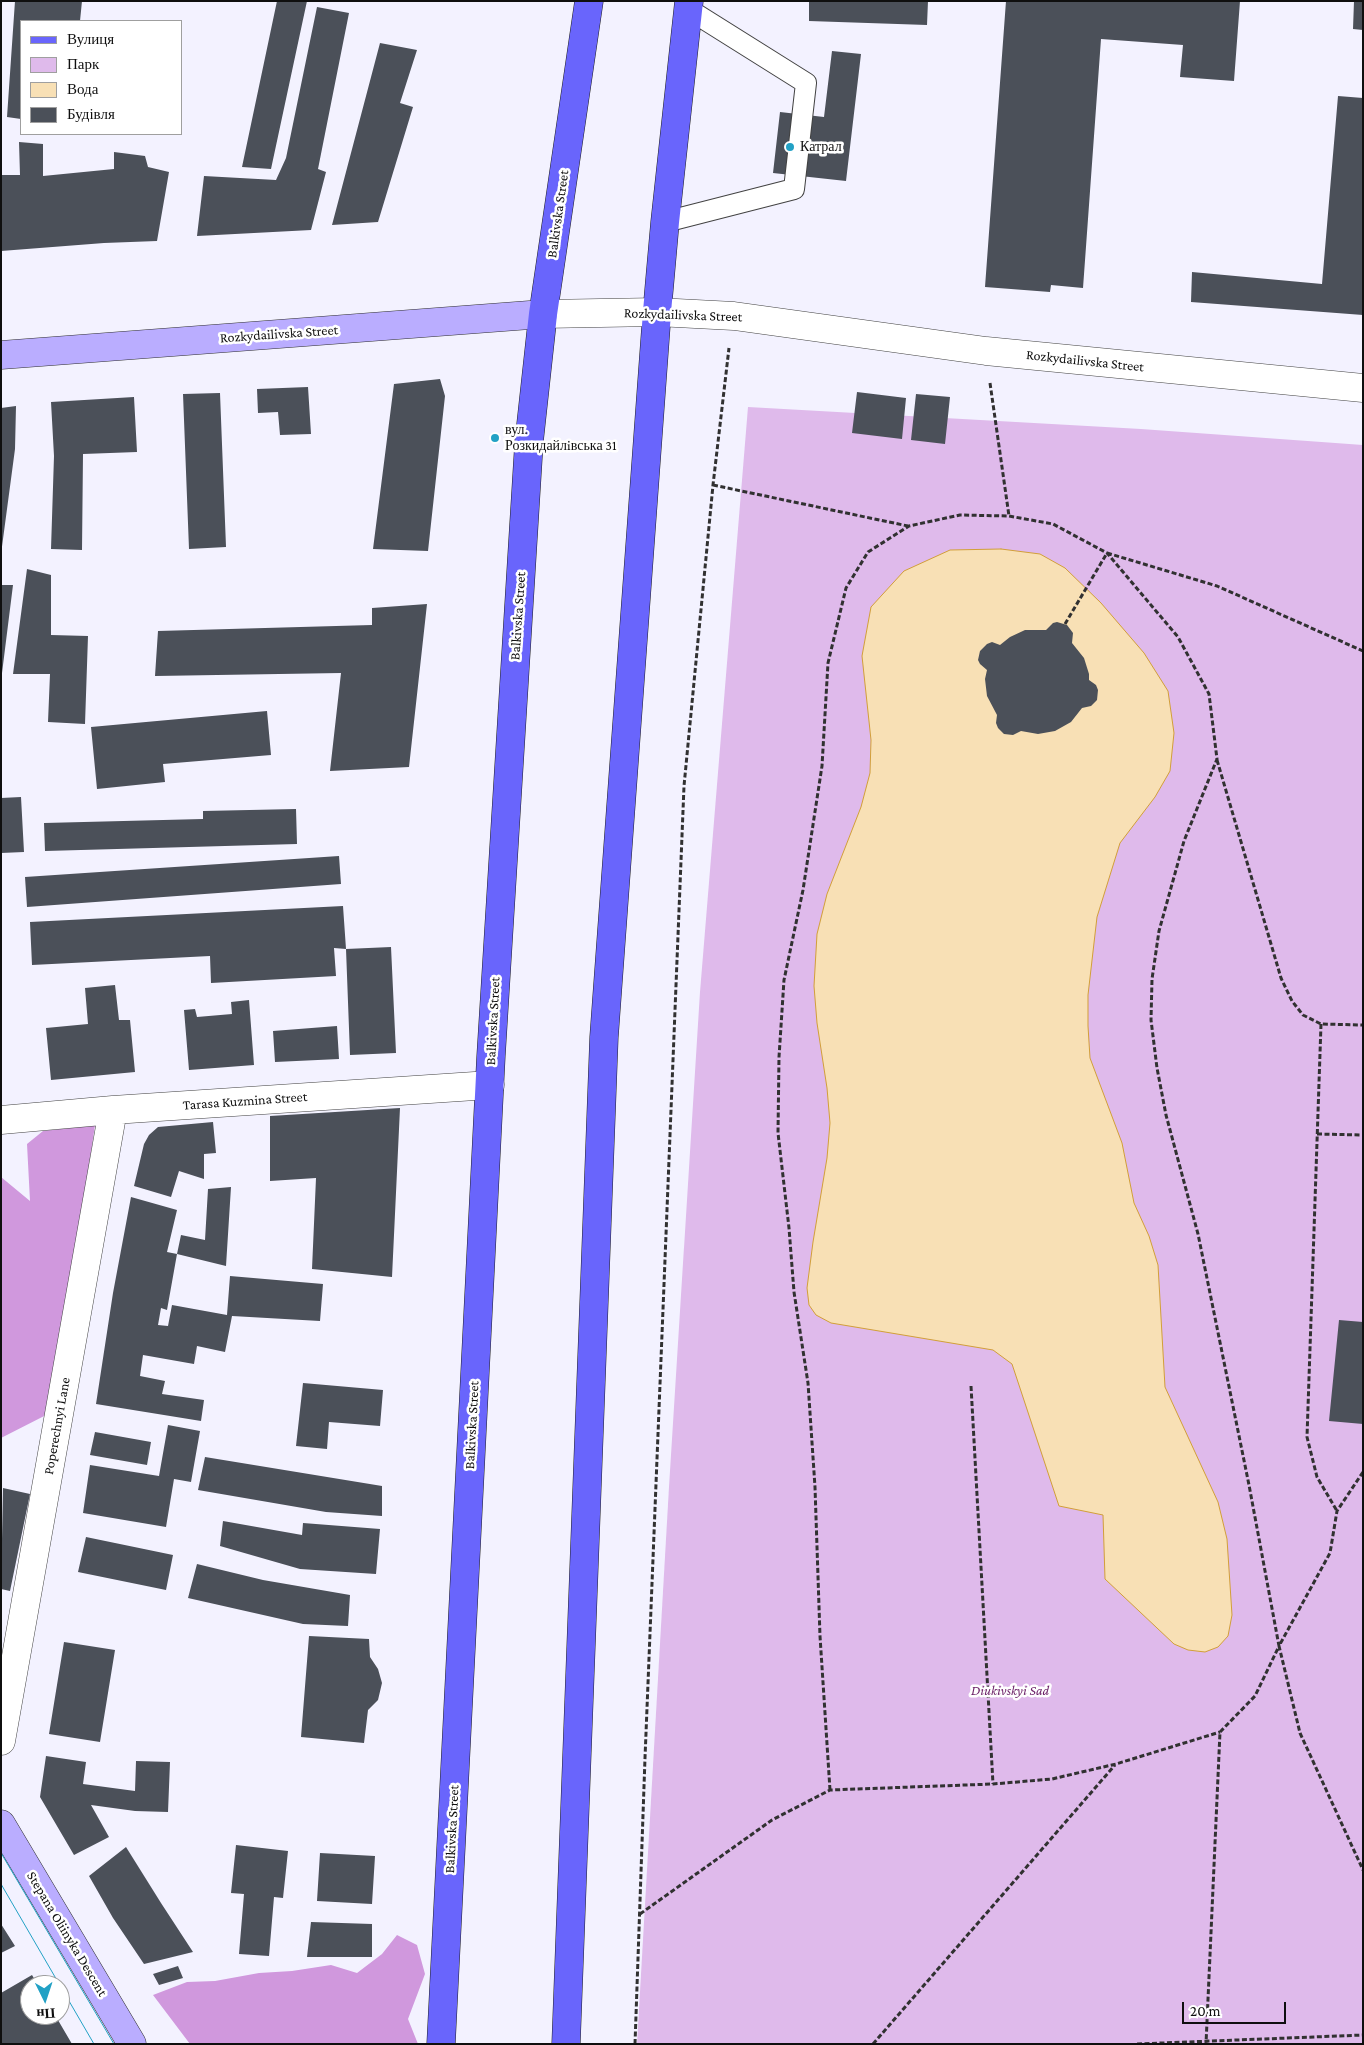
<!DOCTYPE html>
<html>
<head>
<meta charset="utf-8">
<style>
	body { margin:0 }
	#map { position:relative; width:1364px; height:2045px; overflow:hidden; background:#f3f2ff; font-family:"Crimson Pro",serif }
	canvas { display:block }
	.frame { position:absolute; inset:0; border:2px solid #0f0f0f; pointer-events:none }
	.legend { position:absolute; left:20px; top:20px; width:162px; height:115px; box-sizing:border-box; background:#fff; border:1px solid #9f9f9f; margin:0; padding:6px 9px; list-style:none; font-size:15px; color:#0f0f0f }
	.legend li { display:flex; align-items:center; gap:10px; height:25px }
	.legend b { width:25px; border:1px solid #9f9f9f }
	.north { position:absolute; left:20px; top:1975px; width:50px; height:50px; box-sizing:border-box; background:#fff; border:1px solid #9f9f9f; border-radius:50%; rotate:176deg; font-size:14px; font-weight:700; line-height:20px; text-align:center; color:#0f0f0f }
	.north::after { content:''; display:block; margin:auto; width:18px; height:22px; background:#22a1c5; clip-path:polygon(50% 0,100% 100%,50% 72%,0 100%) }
	.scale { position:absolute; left:1182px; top:2002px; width:104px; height:22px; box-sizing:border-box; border:2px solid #0f0f0f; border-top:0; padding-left:6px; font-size:15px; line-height:18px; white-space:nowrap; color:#0f0f0f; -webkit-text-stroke:4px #fff; paint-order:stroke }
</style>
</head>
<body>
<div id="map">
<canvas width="1364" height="2045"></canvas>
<div class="frame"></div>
<ul class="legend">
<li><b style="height:6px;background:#6965fc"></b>Вулиця</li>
<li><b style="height:14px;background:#dfbaeb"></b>Парк</li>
<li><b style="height:14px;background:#f8e0b5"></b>Вода</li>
<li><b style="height:14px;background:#4b5059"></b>Будівля</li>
</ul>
<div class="north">Пн</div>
<div class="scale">20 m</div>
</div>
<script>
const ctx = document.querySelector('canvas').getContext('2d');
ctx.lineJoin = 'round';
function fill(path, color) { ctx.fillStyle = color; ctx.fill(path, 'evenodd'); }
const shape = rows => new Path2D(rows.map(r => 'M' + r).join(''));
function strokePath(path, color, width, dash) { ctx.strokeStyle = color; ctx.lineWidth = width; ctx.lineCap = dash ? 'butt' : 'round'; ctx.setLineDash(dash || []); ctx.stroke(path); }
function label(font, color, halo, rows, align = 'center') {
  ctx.font = font + ' "Crimson Pro",serif'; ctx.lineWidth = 5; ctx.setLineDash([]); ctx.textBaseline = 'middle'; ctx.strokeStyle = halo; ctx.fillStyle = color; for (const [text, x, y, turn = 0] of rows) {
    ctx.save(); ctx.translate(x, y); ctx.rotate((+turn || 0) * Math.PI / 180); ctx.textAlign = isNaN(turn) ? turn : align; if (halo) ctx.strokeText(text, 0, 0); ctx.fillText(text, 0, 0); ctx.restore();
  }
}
fill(shape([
	[748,407,1141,429,1363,445,1363,2044,637,2044,669,1487,700,992]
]), '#dfbaeb');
fill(shape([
	[95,1125,54,1411,1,1438,1,1177,30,1201,27,1144,43,1131],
	[397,1935,417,1945,425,1974,408,2019,418,2044,190,2044,153,1995,187,1982,215,1981,259,1973,292,1971,331,1965,357,1973,382,1954]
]), '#d098dd');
const water = shape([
	[1001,549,1040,554,1065,568,1101,603,1144,653,1168,691,1174,733,1170,771,1155,797,1120,843,1097,917,1088,995,1088,1026,1090,1058,1122,1143,1134,1203,1149,1236,1158,1265,1165,1387,1218,1502,1227,1539,1232,1615,1228,1636,1218,1647,1205,1652,1188,1650,1174,1644,1105,1579,1103,1515,1059,1506,1012,1364,993,1350,831,1323,816,1315,809,1305,807,1288,813,1242,827,1158,830,1123,827,1088,817,1023,814,986,817,934,827,894,861,807,870,773,871,740,862,656,871,607,904,571,950,550,1001,549]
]);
fill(water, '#f8e0b5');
strokePath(water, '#d29f39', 1);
fill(shape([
	[15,1,82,1,80,21,21,21,21,119,7,117],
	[277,1,307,1,271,169,242,167],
	[809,1,928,1,927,25,809,21],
	[1006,1,1240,1,1234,81,1180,77,1183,45,1101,39,1083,288,1051,285,1050,292,985,287],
	[1354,1,1363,1,1363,30,1353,29],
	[317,7,349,13,318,169,326,172,311,230,197,236,204,176,276,180,286,158],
	[380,43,417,50,400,103,413,107,378,222,332,225],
	[832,51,861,54,846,181,773,173,780,112,824,117],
	[1338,96,1363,98,1363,315,1191,302,1192,272,1322,284],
	[19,142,43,144,43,176,114,169,114,152,145,156,148,167,169,172,157,241,104,243,1,251,1,175,20,175],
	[440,379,445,396,428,551,373,549,394,384],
	[308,387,311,434,280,435,278,412,258,413,257,389],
	[857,392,906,398,902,439,852,433],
	[220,393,226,547,189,549,183,394],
	[916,394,950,397,945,444,911,440],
	[134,397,137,452,83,454,82,550,51,549,54,456,51,402],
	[16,406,15,449,1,554,1,408],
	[27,569,51,575,51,635,88,636,85,724,48,722,50,674,13,674],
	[1,585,13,585,2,673,1,672],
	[427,604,409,767,330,771,341,673,155,676,158,631,372,625,372,608],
	[1057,622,1067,625,1073,633,1072,643,1084,658,1089,674,1089,680,1096,685,1098,690,1097,700,1091,706,1082,708,1071,722,1055,731,1038,734,1021,731,1013,735,1004,734,998,728,996,723,997,715,987,696,985,679,987,670,980,664,978,660,980,651,987,644,992,642,1000,645,1010,637,1025,630,1046,630,1053,623],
	[267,711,271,755,163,764,165,782,97,789,91,727],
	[21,797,24,852,1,853,1,798],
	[296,809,297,844,45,851,44,823,203,819,203,811],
	[339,856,341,884,27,907,25,877],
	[343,906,346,949,334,948,336,976,211,983,210,956,32,965,30,922],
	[391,947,396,1053,350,1055,346,949],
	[115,985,119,1020,130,1020,135,1072,51,1080,46,1028,88,1024,85,988],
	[249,1000,254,1065,189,1070,184,1010,195,1009,197,1017,232,1014,231,1002],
	[337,1026,339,1059,275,1062,273,1031],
	[400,1108,392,1277,312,1269,316,1178,270,1181,270,1116],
	[213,1122,216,1153,204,1154,204,1179,179,1171,171,1197,134,1186,144,1144,149,1135,158,1127],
	[231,1187,226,1266,177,1254,167,1310,161,1308,158,1325,168,1326,172,1305,227,1315,230,1276,323,1284,320,1321,232,1316,225,1352,197,1346,194,1364,143,1355,140,1376,165,1381,162,1394,204,1400,201,1421,96,1404,113,1293,131,1197,177,1210,167,1252,177,1254,181,1235,205,1240,208,1189],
	[1339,1320,1363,1322,1363,1424,1329,1421],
	[303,1383,383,1390,380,1426,329,1422,327,1449,296,1446],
	[168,1425,200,1431,191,1482,174,1479,166,1527,83,1513,90,1465,159,1476],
	[95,1432,151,1442,147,1465,90,1455],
	[205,1457,382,1486,382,1516,326,1512,198,1490],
	[3,1488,30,1494,10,1591,1,1589],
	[223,1521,302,1535,303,1523,380,1529,376,1574,300,1569,220,1546],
	[86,1537,173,1555,166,1590,78,1572],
	[197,1564,263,1580,350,1595,348,1626,303,1624,188,1598],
	[309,1636,369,1639,370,1657,378,1669,382,1683,378,1700,368,1710,364,1743,301,1737],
	[64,1642,115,1650,100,1742,49,1734],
	[46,1756,86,1762,83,1784,135,1791,136,1761,170,1762,168,1812,135,1811,91,1805,109,1837,74,1855,40,1797],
	[236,1845,288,1851,283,1898,274,1897,269,1956,239,1954,244,1894,231,1893],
	[126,1847,161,1903,193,1952,144,1964,113,1918,89,1876],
	[320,1853,375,1856,372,1904,317,1901],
	[311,1922,372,1924,372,1957,307,1957],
	[1,1924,15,1946,1,1953],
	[178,1966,183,1978,159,1985,153,1974],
	[32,1975,38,1985,30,1985,30,2015,55,2015,72,2044,1,2044,1,1993]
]), '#4b5059');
const lane = shape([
	[665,222,794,189,806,83,688,9]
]);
const street = shape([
	[543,314,657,312,734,316,986,351,1363,388],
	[1,1120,113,1110,490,1085],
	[1,1741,113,1110]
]);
const secondary = shape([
	[1,355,543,314],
	[1,1824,132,2044]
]);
const primary = shape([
	[441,2044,491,1056,529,442,543,314,589,1],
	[566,2044,604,1037,657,312,665,222,689,1]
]);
strokePath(lane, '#424242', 22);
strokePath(street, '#424242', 29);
strokePath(secondary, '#313131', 29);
strokePath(primary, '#202020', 29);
strokePath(shape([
	[990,383,1009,516],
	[713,485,908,526],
	[1065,624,1107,553,1217,586,1363,651],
	[1217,760,1281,978,1292,1001,1303,1015,1321,1024,1363,1025],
	[1321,1024,1307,1437,1317,1477,1337,1511],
	[1317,1134,1363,1135],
	[971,1386,993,1784],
	[1363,1472,1337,1511,1330,1553,1279,1646,1300,1733,1363,1870],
	[830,1790,820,1636,815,1487,808,1383,794,1292,789,1228,778,1133,779,1057,784,980,803,890,822,766,828,663,846,588,868,552,909,526,960,515,1009,516,1053,524,1107,553,1178,637,1209,694,1217,759,1184,841,1159,931,1152,979,1151,1020,1157,1068,1166,1115,1198,1234,1249,1485,1279,1646,1255,1696,1220,1732,1206,2044],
	[640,1914,772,1820,830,1790,993,1784,1052,1779,1116,1764,1220,1732],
	[635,2044,645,1758,684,786,713,485,729,348],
	[873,2044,1115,1765],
	[1137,2044,1363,2035]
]), '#313131', 3, [5, 2.5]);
strokePath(lane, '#fff', 20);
strokePath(street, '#fff', 28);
strokePath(secondary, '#baadff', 28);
strokePath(primary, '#6965fc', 28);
strokePath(shape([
	[1,1853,114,2044],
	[1,1884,94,2044]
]), '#22a1c5', 1);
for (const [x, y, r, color] of [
	[790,147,5,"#22a1c5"],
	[495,438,5,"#22a1c5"]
]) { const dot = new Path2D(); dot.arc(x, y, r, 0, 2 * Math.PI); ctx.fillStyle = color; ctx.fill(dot); strokePath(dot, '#fff', 2); }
label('14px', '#0f0f0f', '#fff', [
	["Катрал",800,147],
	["вул.",505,430],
	["Розкидайлiвська 31",505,446]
], 'left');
label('14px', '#0f0f0f', '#fff', [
	["Balkivska Street",558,214,-82],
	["Rozkydailivska Street",683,315,2],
	["Rozkydailivska Street",279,334,-4],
	["Rozkydailivska Street",1085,361,6],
	["Balkivska Street",518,616,-86],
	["Balkivska Street",493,1021,-87],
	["Tarasa Kuzmina Street",245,1101,-4],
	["Balkivska Street",472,1425,-87],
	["Poperechnyi Lane",57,1426,-80],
	["Balkivska Street",452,1829,-87],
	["Stepana Oliinyka Descent",67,1934,59]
]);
label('italic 14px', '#6a1d65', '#fff', [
	["Diukivskyi Sad",1010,1691]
]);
</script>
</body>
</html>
